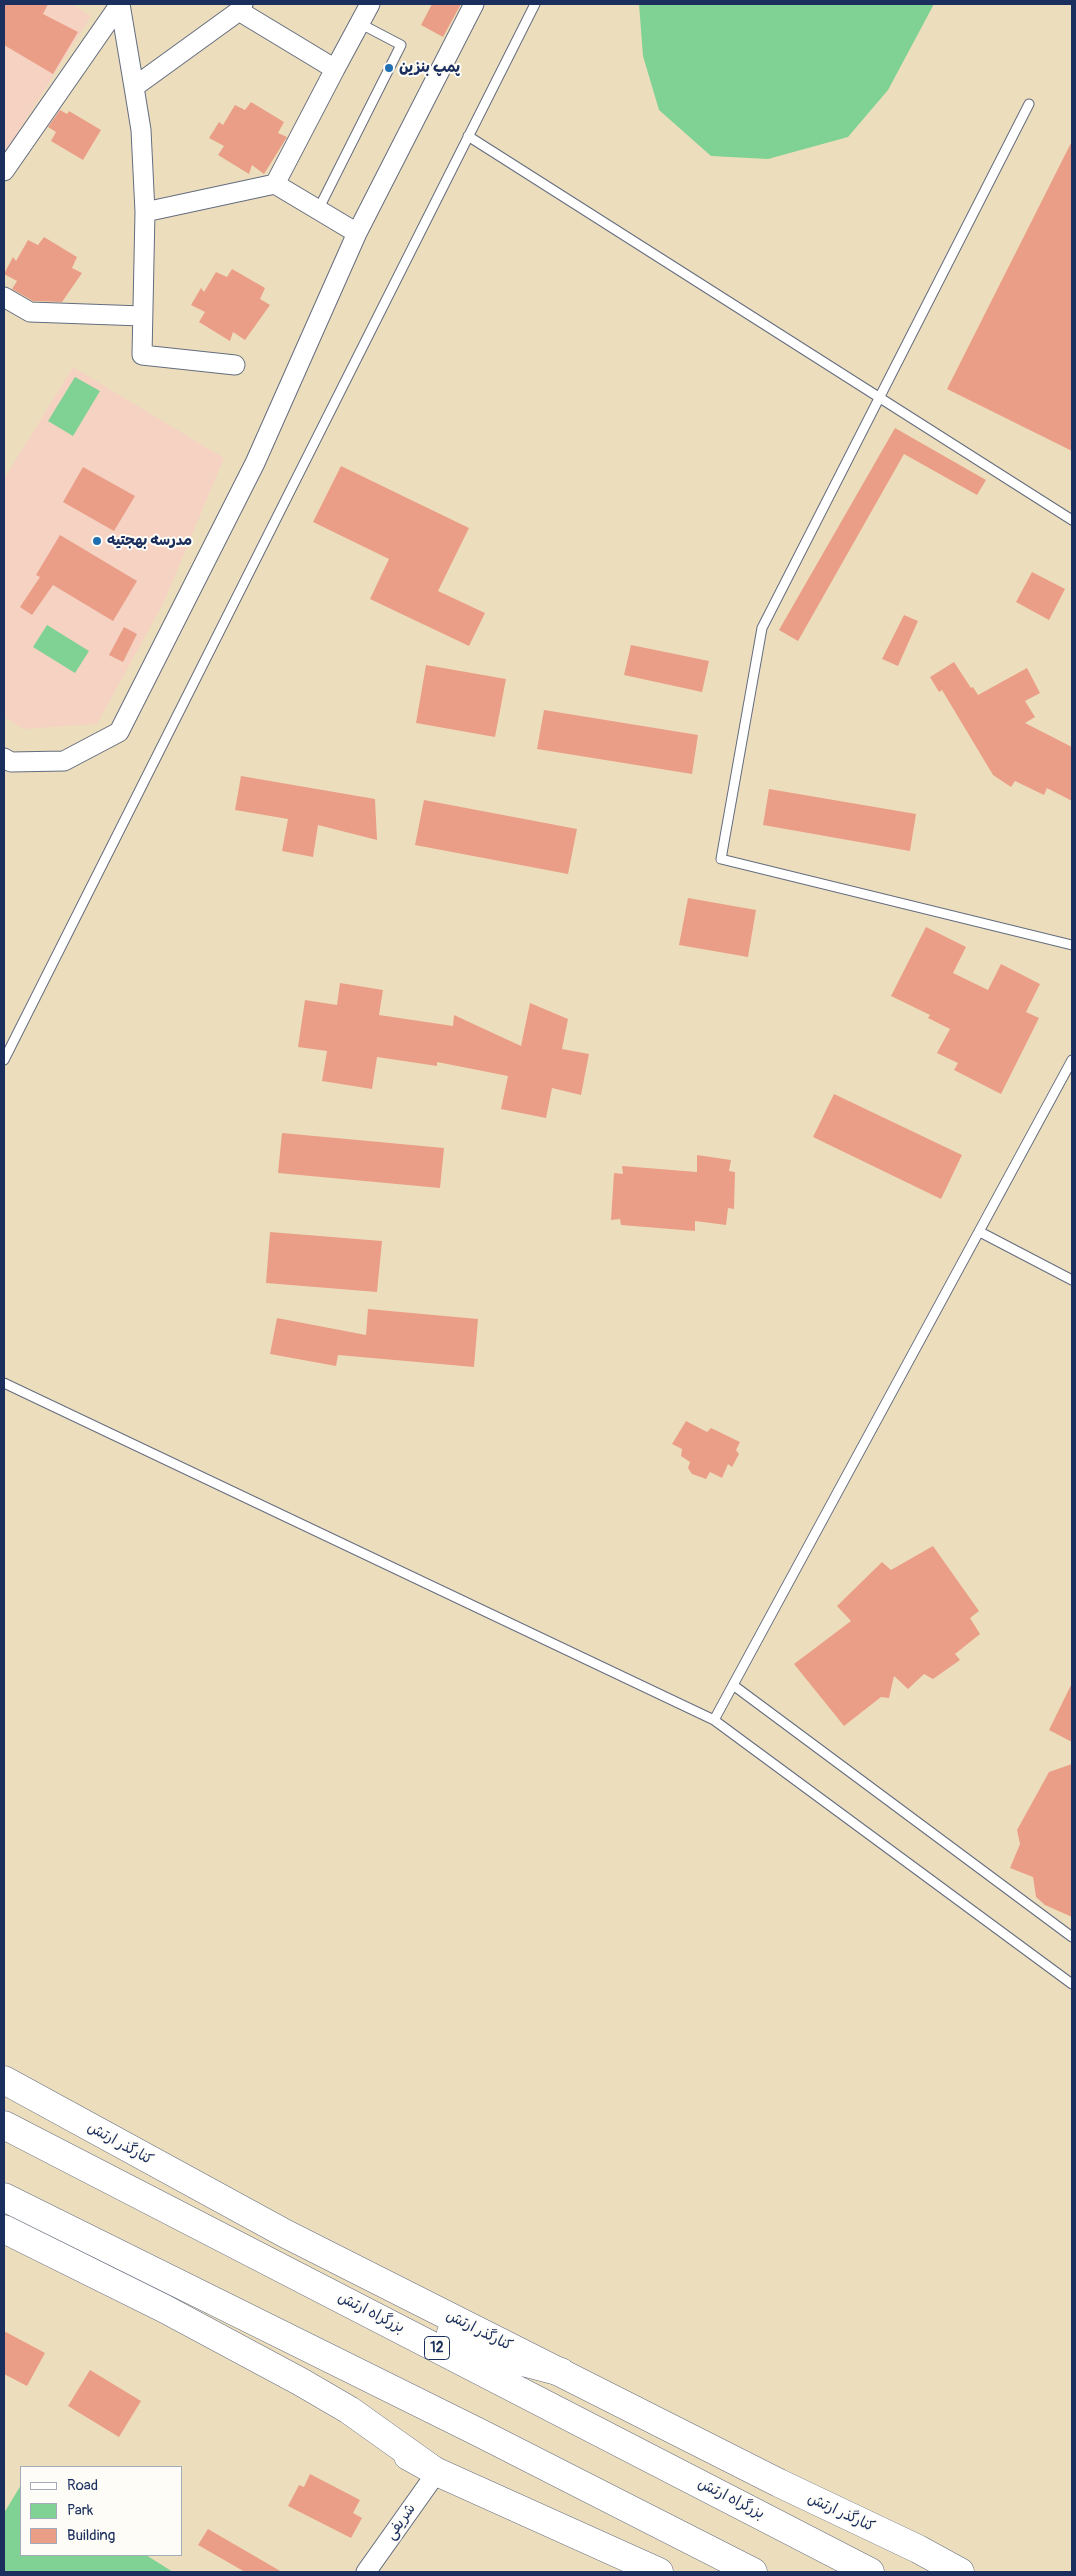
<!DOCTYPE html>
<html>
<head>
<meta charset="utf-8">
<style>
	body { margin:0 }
	#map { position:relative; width:1076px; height:2576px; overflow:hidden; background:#ecdebc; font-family:Pangolin,sans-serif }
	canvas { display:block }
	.frame { position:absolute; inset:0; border:5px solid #1b2f5e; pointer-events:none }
	.legend { position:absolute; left:20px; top:2466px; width:162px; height:90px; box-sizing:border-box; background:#fdfcf7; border:1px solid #a3aaba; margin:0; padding:6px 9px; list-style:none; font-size:15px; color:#1b2f5e }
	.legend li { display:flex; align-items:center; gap:10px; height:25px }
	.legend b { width:25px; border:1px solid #a3aaba }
</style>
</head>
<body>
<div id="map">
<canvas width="1076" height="2576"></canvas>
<div class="frame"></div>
<ul class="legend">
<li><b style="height:6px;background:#fff"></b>Road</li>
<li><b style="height:14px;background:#80d294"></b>Park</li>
<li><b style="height:14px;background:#eb9e87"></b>Building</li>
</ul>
</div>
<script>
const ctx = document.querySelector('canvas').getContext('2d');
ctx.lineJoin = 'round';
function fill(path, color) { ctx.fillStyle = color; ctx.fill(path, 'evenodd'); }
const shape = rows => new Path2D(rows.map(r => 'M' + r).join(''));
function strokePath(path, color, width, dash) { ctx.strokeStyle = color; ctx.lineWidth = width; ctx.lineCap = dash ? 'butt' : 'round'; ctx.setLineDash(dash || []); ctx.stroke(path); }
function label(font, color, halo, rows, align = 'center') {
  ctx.font = font + ' Pangolin,"Playpen Sans Arabic",sans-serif'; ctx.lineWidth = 4; ctx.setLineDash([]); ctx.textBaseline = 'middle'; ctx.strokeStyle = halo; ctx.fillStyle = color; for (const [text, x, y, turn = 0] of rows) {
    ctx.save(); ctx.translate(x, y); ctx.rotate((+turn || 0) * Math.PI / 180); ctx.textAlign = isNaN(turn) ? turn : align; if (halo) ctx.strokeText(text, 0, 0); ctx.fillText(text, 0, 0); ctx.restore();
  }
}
fill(shape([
	[4,4,72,4,91,16,4,154],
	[73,367,224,458,164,602,97,724,23,729,4,717,4,479]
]), '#f5d2c2');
fill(shape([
	[639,4,934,4,888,90,848,137,768,159,711,156,659,110,643,56],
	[75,377,100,391,73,436,48,421],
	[47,625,89,651,75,673,33,647],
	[21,2485,21,2555,146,2555,173,2572,4,2572,4,2513]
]), '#80d294');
fill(shape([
	[4,4,48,4,43,14,78,32,53,74,4,45],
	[432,4,461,4,443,37,421,25],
	[251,102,284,122,278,133,287,137,264,174,252,165,249,174,218,155,224,146,209,138,219,122,223,125,235,105,245,110],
	[60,110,67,114,69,111,101,130,83,160,51,141,56,132,48,127],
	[1072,141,1072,451,947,389],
	[44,237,77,257,72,268,82,273,62,302,33,301,12,289,17,281,4,274,13,257,16,261,28,240,38,245],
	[232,269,265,288,260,299,270,305,245,340,233,332,230,341,199,322,205,312,191,305,201,288,204,292,216,272,227,277],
	[895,428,986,480,977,495,904,454,798,641,779,630],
	[341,466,469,528,438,591,485,613,469,646,370,599,389,559,313,522],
	[83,467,135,496,114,531,63,502],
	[60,535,137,581,113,621,53,585,32,615,20,607,40,577,36,575],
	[1032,572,1065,589,1049,620,1016,602],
	[904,615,918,621,898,666,882,659],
	[124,627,137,634,123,662,109,655],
	[631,645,709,661,702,692,624,675],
	[954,662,971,688,973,687,978,695,1027,668,1040,693,1025,701,1035,717,1025,723,1072,747,1072,801,1047,788,1044,795,1015,781,1011,787,993,775,942,690,939,692,930,677],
	[426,665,506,679,495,737,416,723],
	[544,710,698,735,692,774,537,749],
	[241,776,375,799,377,840,318,825,313,857,282,851,288,819,235,810],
	[769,789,916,814,910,851,763,825],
	[424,800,577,829,568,874,415,845],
	[688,898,756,910,748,957,679,945],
	[926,927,966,947,953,973,988,990,1001,964,1040,984,1026,1012,1039,1018,1001,1094,954,1070,958,1063,937,1053,950,1029,928,1018,930,1015,891,996],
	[340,983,383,990,379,1015,453,1026,454,1015,521,1046,530,1003,568,1019,562,1049,589,1054,581,1095,552,1088,546,1118,501,1109,508,1076,437,1062,437,1066,377,1057,372,1089,322,1081,327,1051,298,1047,305,1000,337,1005],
	[834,1094,962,1155,941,1199,813,1137],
	[282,1133,444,1148,440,1188,278,1173],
	[697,1155,731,1160,729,1171,735,1172,734,1209,728,1208,726,1225,695,1221,695,1231,621,1225,620,1219,611,1220,614,1173,623,1174,622,1166,697,1172],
	[270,1232,382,1241,377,1292,266,1283],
	[368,1309,478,1319,474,1367,338,1355,336,1366,270,1354,277,1318,366,1335],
	[686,1421,707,1432,711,1428,740,1442,736,1450,739,1454,732,1467,728,1464,722,1478,710,1472,706,1479,692,1474,688,1468,690,1462,681,1456,682,1449,672,1444],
	[933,1546,979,1611,970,1618,980,1634,955,1654,960,1660,933,1679,924,1674,908,1689,894,1676,889,1698,881,1697,844,1726,794,1664,851,1621,837,1606,882,1562,891,1570],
	[1072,1683,1072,1742,1049,1730],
	[1072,1764,1072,1917,1045,1905,1036,1897,1033,1877,1010,1868,1020,1844,1017,1830,1049,1772],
	[4,2331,45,2353,27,2386,4,2374],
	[90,2370,141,2401,119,2437,68,2406],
	[310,2474,360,2500,353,2513,362,2518,351,2538,288,2506,299,2485,304,2487],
	[208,2529,282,2572,245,2572,198,2545]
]), '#eb9e87');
const service = shape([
	[1029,104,762,628,721,859,1072,945],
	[468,136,1072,520],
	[318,210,401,45,359,23],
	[4,1060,535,4],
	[980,1232,1072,1280],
	[4,1383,714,1720,1072,1984],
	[733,1685,1072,1937],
	[714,1720,1072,1060]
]);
const minor = shape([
	[120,4,134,87],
	[239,11,335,69,275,184],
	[335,69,370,4],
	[4,171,120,4],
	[145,212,141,130,134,87,239,11,243,4],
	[4,297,30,312,142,316],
	[235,365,142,355,145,212,275,184,357,233],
	[4,758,11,762,64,761,119,732,255,463,357,233,474,4],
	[366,2572,437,2472]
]);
const primary = shape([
	[4,2080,286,2234,779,2483,918,2549,960,2572],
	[408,2456,437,2472,659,2572]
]);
const trunk = shape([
	[4,2125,870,2572],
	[4,2197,480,2433,753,2572],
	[4,2229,165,2309,301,2382,349,2410,429,2467],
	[451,2333,492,2354,561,2372]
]);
strokePath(service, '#646c7f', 11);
strokePath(minor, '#646c7f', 21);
strokePath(primary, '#646c7f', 29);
strokePath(trunk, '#646c7f', 29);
strokePath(service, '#fff', 9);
strokePath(minor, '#fff', 19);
strokePath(primary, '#fff', 28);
strokePath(trunk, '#fff', 28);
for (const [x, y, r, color] of [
	[389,68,5,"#1f6fb2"],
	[97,541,5,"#1f6fb2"]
]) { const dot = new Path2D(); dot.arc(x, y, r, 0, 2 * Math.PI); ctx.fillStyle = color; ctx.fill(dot); strokePath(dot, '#fdfcf7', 2); }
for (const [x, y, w] of [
	[437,2348,25]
]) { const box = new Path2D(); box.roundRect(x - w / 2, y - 11.5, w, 23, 4); ctx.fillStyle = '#fdfcf7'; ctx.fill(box); strokePath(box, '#1b2f5e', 1); }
label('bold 14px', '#1b2f5e', null, [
	["12",437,2348]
]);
label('bold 15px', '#1b2f5e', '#fdfcf7', [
	["پمپ بنزین",399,68],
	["مدرسه بهجتیه",107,541]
], 'left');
label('15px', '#1b2f5e', '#fdfcf7', [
	["کنارگذر ارتش",120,2144,29],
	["بزرگراه ارتش",371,2313,27],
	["کنارگذر ارتش",479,2331,27],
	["بزرگراه ارتش",731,2499,27],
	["کنارگذر ارتش",841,2513,25],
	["شریفی",401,2522,-55]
]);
</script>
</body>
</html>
